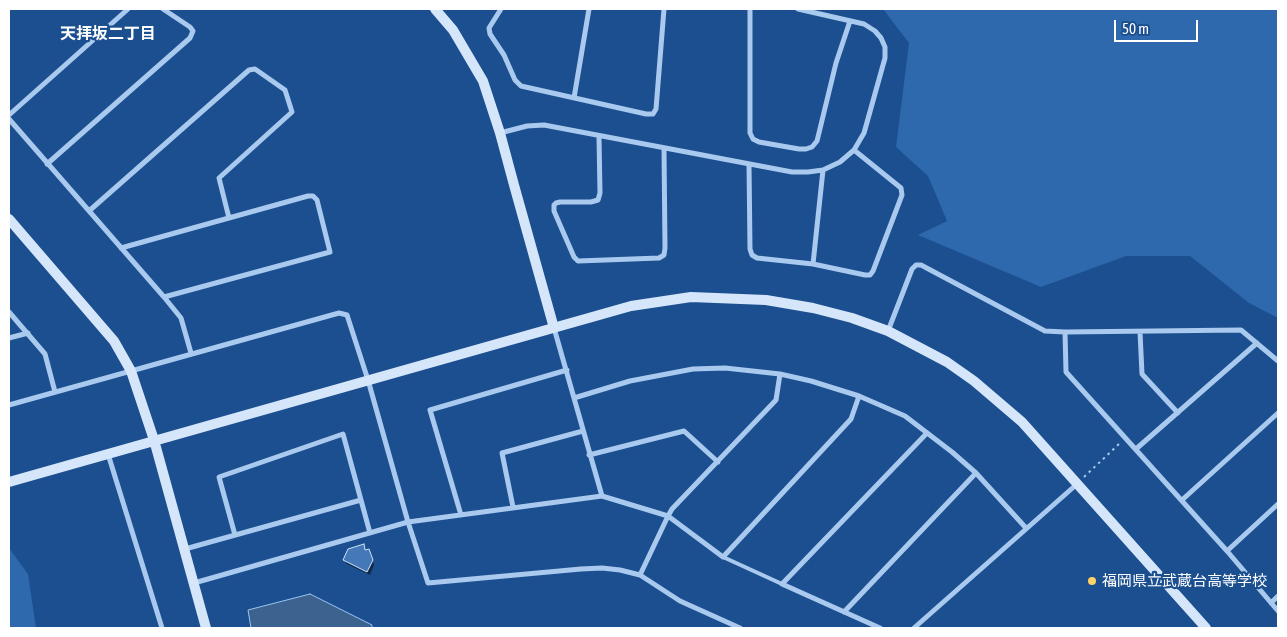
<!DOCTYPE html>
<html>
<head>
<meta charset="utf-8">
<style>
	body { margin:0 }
	#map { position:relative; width:1287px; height:637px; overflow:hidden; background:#1b4f8f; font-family:"Asap Condensed",sans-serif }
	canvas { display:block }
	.frame { position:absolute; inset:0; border:10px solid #fff; pointer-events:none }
	.scale { position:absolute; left:1114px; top:20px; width:84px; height:22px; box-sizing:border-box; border:2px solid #fff; border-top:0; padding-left:6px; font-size:15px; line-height:18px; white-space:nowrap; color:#fff; -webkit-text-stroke:4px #1b4f8f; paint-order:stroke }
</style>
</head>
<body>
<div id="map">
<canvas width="1287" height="637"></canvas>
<div class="frame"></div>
<div class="scale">50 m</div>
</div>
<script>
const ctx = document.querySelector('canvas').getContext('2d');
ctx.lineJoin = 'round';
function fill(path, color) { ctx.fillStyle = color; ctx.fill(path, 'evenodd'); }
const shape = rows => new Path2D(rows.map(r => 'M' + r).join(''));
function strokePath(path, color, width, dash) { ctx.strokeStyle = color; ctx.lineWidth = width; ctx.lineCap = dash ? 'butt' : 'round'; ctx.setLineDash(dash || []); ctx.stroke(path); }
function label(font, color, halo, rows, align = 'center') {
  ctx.font = font + ' "Asap Condensed","Noto Sans JP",sans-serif'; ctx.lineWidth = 4.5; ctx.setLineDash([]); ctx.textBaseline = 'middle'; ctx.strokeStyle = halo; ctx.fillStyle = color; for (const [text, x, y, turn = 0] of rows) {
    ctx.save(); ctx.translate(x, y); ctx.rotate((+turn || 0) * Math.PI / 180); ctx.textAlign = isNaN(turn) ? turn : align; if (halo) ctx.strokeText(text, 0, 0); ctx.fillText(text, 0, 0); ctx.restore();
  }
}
fill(shape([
	[883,9,1278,9,1278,318,1249,303,1190,256,1126,256,1041,287,918,235,947,221,928,176,896,147,909,43],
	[9,548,28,574,36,628,9,628]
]), '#2e69ad');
const water = shape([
	[310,594,372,625,372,628,251,628,248,610,310,594]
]);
fill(water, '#3c6290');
strokePath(water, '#9cc4f0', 1);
fill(shape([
	[363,546,366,552,371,555,374,565,370,575,347,564,344,560]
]), '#0007');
const building = shape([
	[364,544,365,550,369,549,373,560,367,572,343,560,348,549,364,544]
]);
fill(building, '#4478b7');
strokePath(building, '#cfe3fa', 1);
strokePath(shape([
	[1084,477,1119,444]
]), '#a9c9ee', 2, [2.5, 4]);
strokePath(shape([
	[723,557,782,584]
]), '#a9c9ee', 4);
strokePath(shape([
	[501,9,489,28,490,34,504,55,515,80,521,86,646,114,653,114,656,109,664,9],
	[750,9,750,133,753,139,759,142,799,149,806,149,812,147,817,141,836,63,850,21],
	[574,98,589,9],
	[9,115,128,9],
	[9,119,164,297,181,318,191,353],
	[500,133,527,126,544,125,792,172,808,172,823,170,840,162,854,150,864,133,885,58,885,47,881,38,875,31,864,24,798,9],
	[599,137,600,193,598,200,591,202,560,202,556,203,554,205,554,211,574,257,578,261,659,258,664,255,665,248,664,149],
	[47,164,190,38,193,31,190,27,163,9],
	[749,164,750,249,752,255,757,258,813,264,865,275,870,275,873,271,902,195,901,188,854,150],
	[89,211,249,70,255,69,285,90,292,112,219,178,229,218],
	[121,248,308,196,313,196,317,200,330,252,164,297],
	[813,264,823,170],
	[9,312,45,354,55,392],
	[554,328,602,496],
	[888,331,912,269,916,265,921,265,1045,331,1065,332,1241,330,1278,361],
	[1065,332,1066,372,1227,551,1278,611],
	[1140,332,1142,374,1178,413],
	[9,338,28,333],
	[574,398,630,381,693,369,725,368,780,374,811,381,859,396,905,416,952,452,976,473,1026,528],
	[9,405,339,313,347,315,368,380,408,522,428,583,581,569,602,568,620,570,640,575,680,601,740,628],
	[1136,449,1257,343],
	[108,454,162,628],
	[589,455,684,431,718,462],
	[1182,500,1278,413],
	[513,507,502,453,583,431],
	[461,515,430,410,567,370],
	[235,535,219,477,343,434,370,533],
	[185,549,361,500],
	[1227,551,1278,504],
	[640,575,668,516,672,509,776,400,780,374],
	[194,583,408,522,602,496,668,516,723,557,851,419,859,396],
	[1271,603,1278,596],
	[844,612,976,473],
	[880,628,782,584,927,433],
	[914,628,1077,484]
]), '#a9c9ee', 5);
strokePath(shape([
	[435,9,453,30,483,81,500,133,514,185,554,328],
	[9,219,114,341,131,371,154,440,206,628],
	[9,482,631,306,691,297,766,300,813,308,852,318,888,331,947,362,974,381,1022,422,1206,628]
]), '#d6e6fa', 10);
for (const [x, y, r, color] of [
	[1092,581,5,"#ffd166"]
]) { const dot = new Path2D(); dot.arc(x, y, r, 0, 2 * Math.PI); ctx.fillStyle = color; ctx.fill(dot); strokePath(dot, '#1b4f8f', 2); }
label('15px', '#fff', '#1b4f8f', [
	["福岡県立武蔵台高等学校",1102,581]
], 'left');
label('bold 16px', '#fff', '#1b4f8f', [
	["天拝坂二丁目",108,34]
]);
</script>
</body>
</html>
